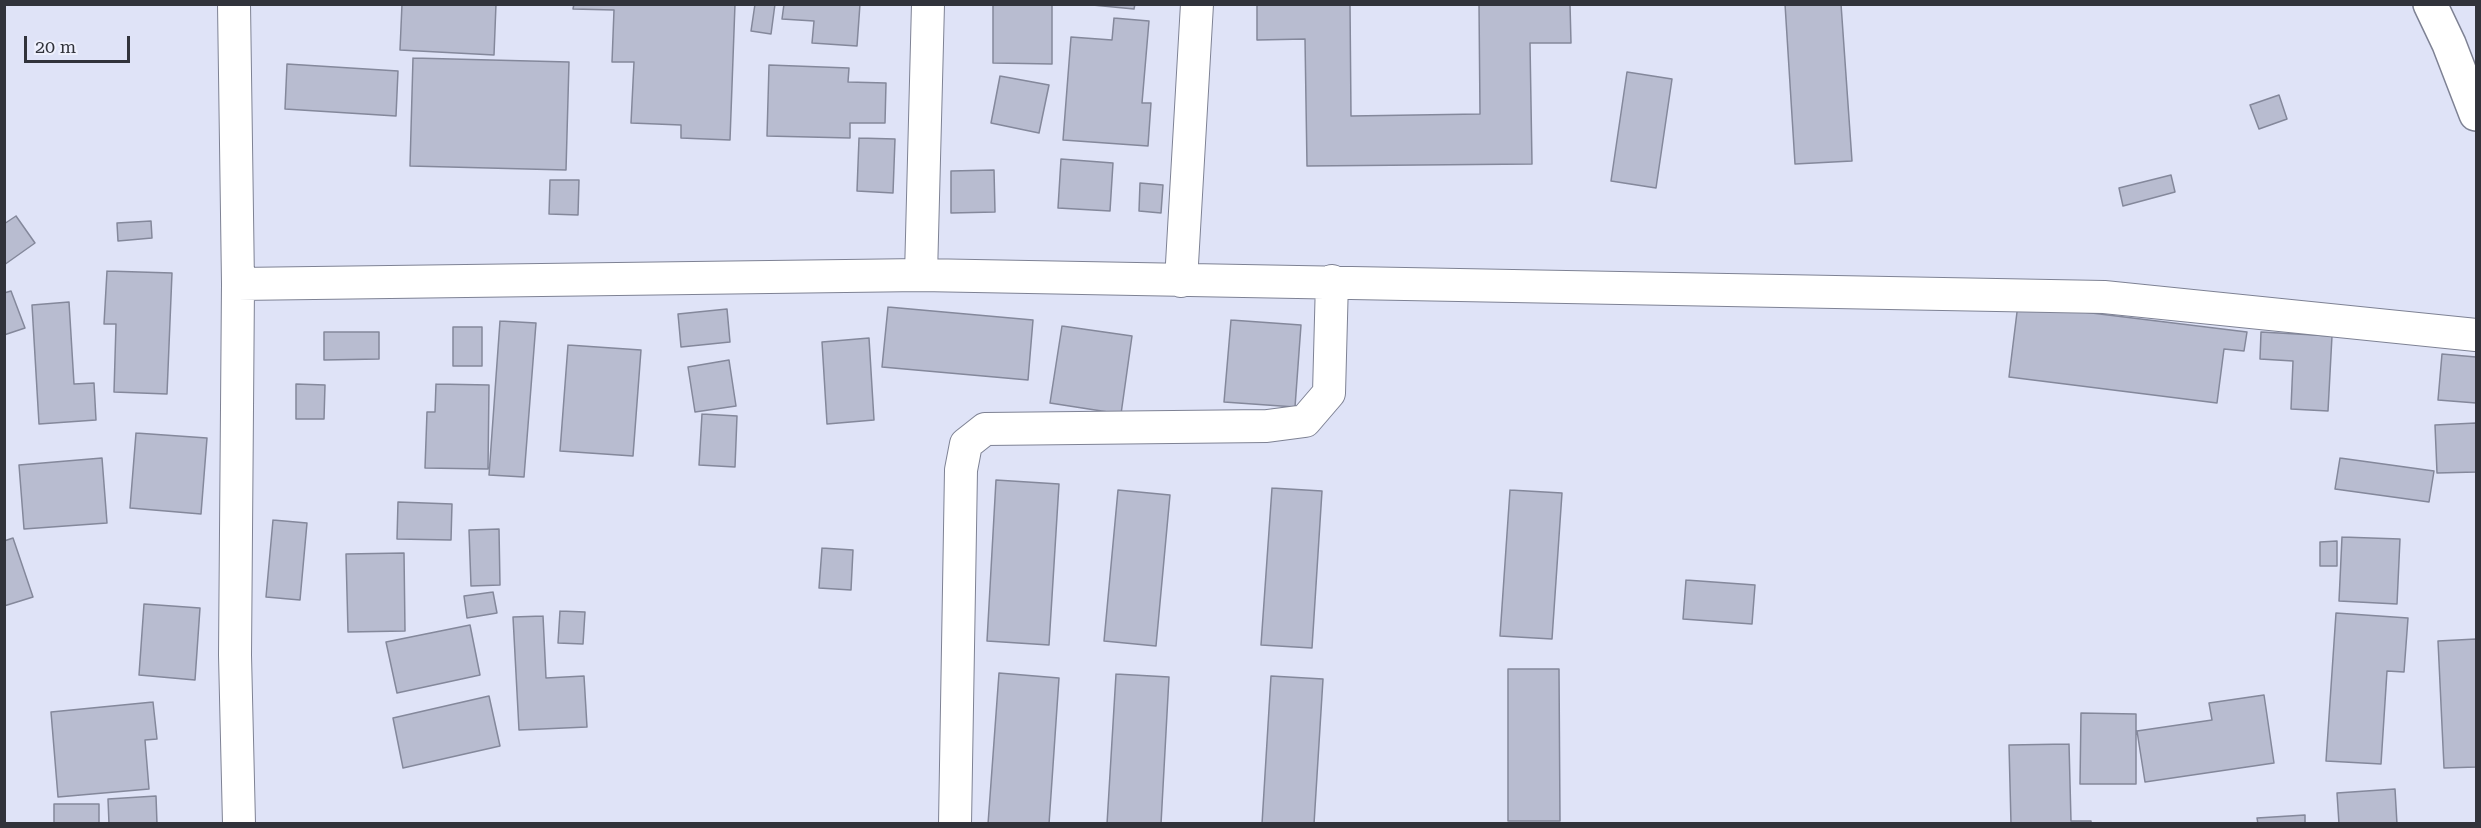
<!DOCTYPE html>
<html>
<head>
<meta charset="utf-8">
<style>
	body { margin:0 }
	#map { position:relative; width:2481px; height:828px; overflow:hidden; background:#dfe3f7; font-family:"Roboto Serif",serif }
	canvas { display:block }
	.frame { position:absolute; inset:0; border:6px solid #31333b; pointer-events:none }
	.scale { position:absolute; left:24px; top:36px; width:106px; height:27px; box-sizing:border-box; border:3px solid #31333b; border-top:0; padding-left:8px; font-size:18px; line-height:21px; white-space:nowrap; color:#31333b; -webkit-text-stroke:4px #eef0fd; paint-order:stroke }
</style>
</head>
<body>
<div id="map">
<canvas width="2481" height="828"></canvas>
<div class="frame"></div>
<div class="scale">20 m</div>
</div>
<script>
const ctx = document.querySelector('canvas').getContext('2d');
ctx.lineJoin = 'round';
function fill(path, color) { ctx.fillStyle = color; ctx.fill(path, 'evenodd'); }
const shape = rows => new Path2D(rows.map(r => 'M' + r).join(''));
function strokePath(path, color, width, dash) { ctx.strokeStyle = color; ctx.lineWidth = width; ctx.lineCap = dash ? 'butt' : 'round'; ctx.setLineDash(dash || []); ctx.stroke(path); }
const building = shape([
	[402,4,496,4,494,55,400,50,402,4],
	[574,4,735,4,730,140,681,138,681,125,631,123,634,62,612,62,614,10,573,9,574,4],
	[755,4,775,4,771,34,751,31,755,4],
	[784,4,860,4,857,46,812,43,814,21,782,19,784,4],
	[993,4,1052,4,1052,64,993,63,993,4],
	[1082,4,1135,4,1134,9,1082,4],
	[1257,4,1350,4,1351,116,1480,114,1479,4,1570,4,1571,43,1530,43,1532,164,1307,166,1305,39,1257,40,1257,4],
	[1785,4,1841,4,1852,161,1795,164,1785,4],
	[1114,18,1149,21,1142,103,1151,103,1148,146,1063,140,1071,37,1112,40,1114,18],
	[413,58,569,62,566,170,410,166,413,58],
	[287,64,398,71,396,116,285,109,287,64],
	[769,65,849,68,848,82,886,83,885,123,850,123,850,138,767,136,769,65],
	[1627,72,1672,79,1656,188,1611,181,1627,72],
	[1000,76,1049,85,1039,133,991,123,1000,76],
	[2279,95,2287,119,2259,129,2250,105,2279,95],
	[859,138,895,139,893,193,857,191,859,138],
	[1061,159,1113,163,1110,211,1058,208,1061,159],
	[994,170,995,212,951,213,951,171,994,170],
	[2171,175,2175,192,2123,206,2119,188,2171,175],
	[550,180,579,180,578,215,549,214,550,180],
	[1140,183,1163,185,1161,213,1139,211,1140,183],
	[16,216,35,243,4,265,4,224,16,216],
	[151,221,152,238,118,241,117,223,151,221],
	[107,271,172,273,167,394,114,392,116,324,104,324,107,271],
	[11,291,25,328,4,335,4,293,11,291],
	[69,302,74,384,94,383,96,420,39,424,32,305,69,302],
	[2018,304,2247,332,2244,351,2224,349,2217,403,2009,377,2018,304],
	[888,307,1033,320,1028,380,882,367,888,307],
	[727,309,730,342,681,347,678,314,727,309],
	[1231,320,1301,325,1295,407,1224,402,1231,320],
	[500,321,536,323,524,477,489,475,500,321],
	[1062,326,1132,336,1121,414,1050,403,1062,326],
	[453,327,482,327,482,366,453,366,453,327],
	[324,332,379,332,379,359,324,360,324,332],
	[2261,332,2332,336,2328,411,2291,409,2293,361,2260,359,2261,332],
	[869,338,874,420,827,424,822,342,869,338],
	[568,345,641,350,633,456,560,451,568,345],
	[2442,354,2476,357,2476,403,2438,400,2442,354],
	[729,360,736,406,695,412,688,367,729,360],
	[296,384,325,385,324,419,296,419,296,384],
	[436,384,489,385,488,469,425,468,427,412,435,412,436,384],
	[702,414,737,416,735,467,699,465,702,414],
	[2476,423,2476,472,2437,473,2435,425,2476,423],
	[136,433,207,438,201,514,130,508,136,433],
	[102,458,107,523,24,529,19,465,102,458],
	[2340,458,2434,471,2429,502,2335,489,2340,458],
	[996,480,1059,484,1049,645,987,641,996,480],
	[1272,488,1322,491,1312,648,1261,645,1272,488],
	[1118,490,1170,495,1156,646,1104,641,1118,490],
	[1510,490,1562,493,1552,639,1500,636,1510,490],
	[398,502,452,504,451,540,397,539,398,502],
	[273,520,307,523,300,600,266,597,273,520],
	[499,529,500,585,471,586,469,530,499,529],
	[2342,537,2400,539,2397,604,2339,601,2342,537],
	[13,538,33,597,4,606,4,541,13,538],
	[2337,541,2337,566,2320,566,2320,542,2337,541],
	[822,548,853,550,851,590,819,588,822,548],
	[404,553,405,631,348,632,346,554,404,553],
	[1686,580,1755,585,1752,624,1683,619,1686,580],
	[493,592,497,613,467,618,464,596,493,592],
	[144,604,200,608,195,680,139,675,144,604],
	[560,611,585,612,583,644,558,643,560,611],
	[2336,613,2408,618,2404,672,2387,671,2381,764,2326,761,2336,613],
	[543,616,546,678,584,676,587,727,519,730,513,617,543,616],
	[470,625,480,675,397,693,386,642,470,625],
	[2476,639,2476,767,2444,768,2438,641,2476,639],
	[1508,669,1559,669,1560,821,1508,821,1508,669],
	[999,673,1059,678,1049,824,988,824,999,673],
	[1116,674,1169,677,1161,824,1107,824,1116,674],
	[1271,676,1323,679,1314,824,1262,824,1271,676],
	[2264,695,2274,763,2145,782,2137,731,2212,720,2209,703,2264,695],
	[489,696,500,746,403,768,393,718,489,696],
	[153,702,157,739,145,740,149,789,58,797,51,712,153,702],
	[2081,713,2136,714,2136,784,2080,784,2081,713],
	[2069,744,2071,821,2091,821,2091,824,2011,824,2009,745,2069,744],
	[2395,789,2397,824,2339,824,2337,793,2395,789],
	[156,796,157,824,109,824,108,799,156,796],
	[54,804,99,804,99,824,54,824,54,804],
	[2305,815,2305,824,2258,824,2257,818,2305,815]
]);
fill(building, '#b8bcd0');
strokePath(building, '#84889b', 1.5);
const minor = shape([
	[234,4,238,284,235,655,239,824],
	[921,275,928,4],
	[1181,281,1197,4],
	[238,284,921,275,2104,297,2476,335],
	[955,824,961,470,966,444,985,429,1267,426,1305,421,1329,393,1332,281]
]);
const tertiary = shape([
	[2430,4,2449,44,2476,114]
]);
strokePath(minor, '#7e8294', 34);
strokePath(tertiary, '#7e8294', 36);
strokePath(minor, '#fff', 32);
strokePath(tertiary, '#fff', 33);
</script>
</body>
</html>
